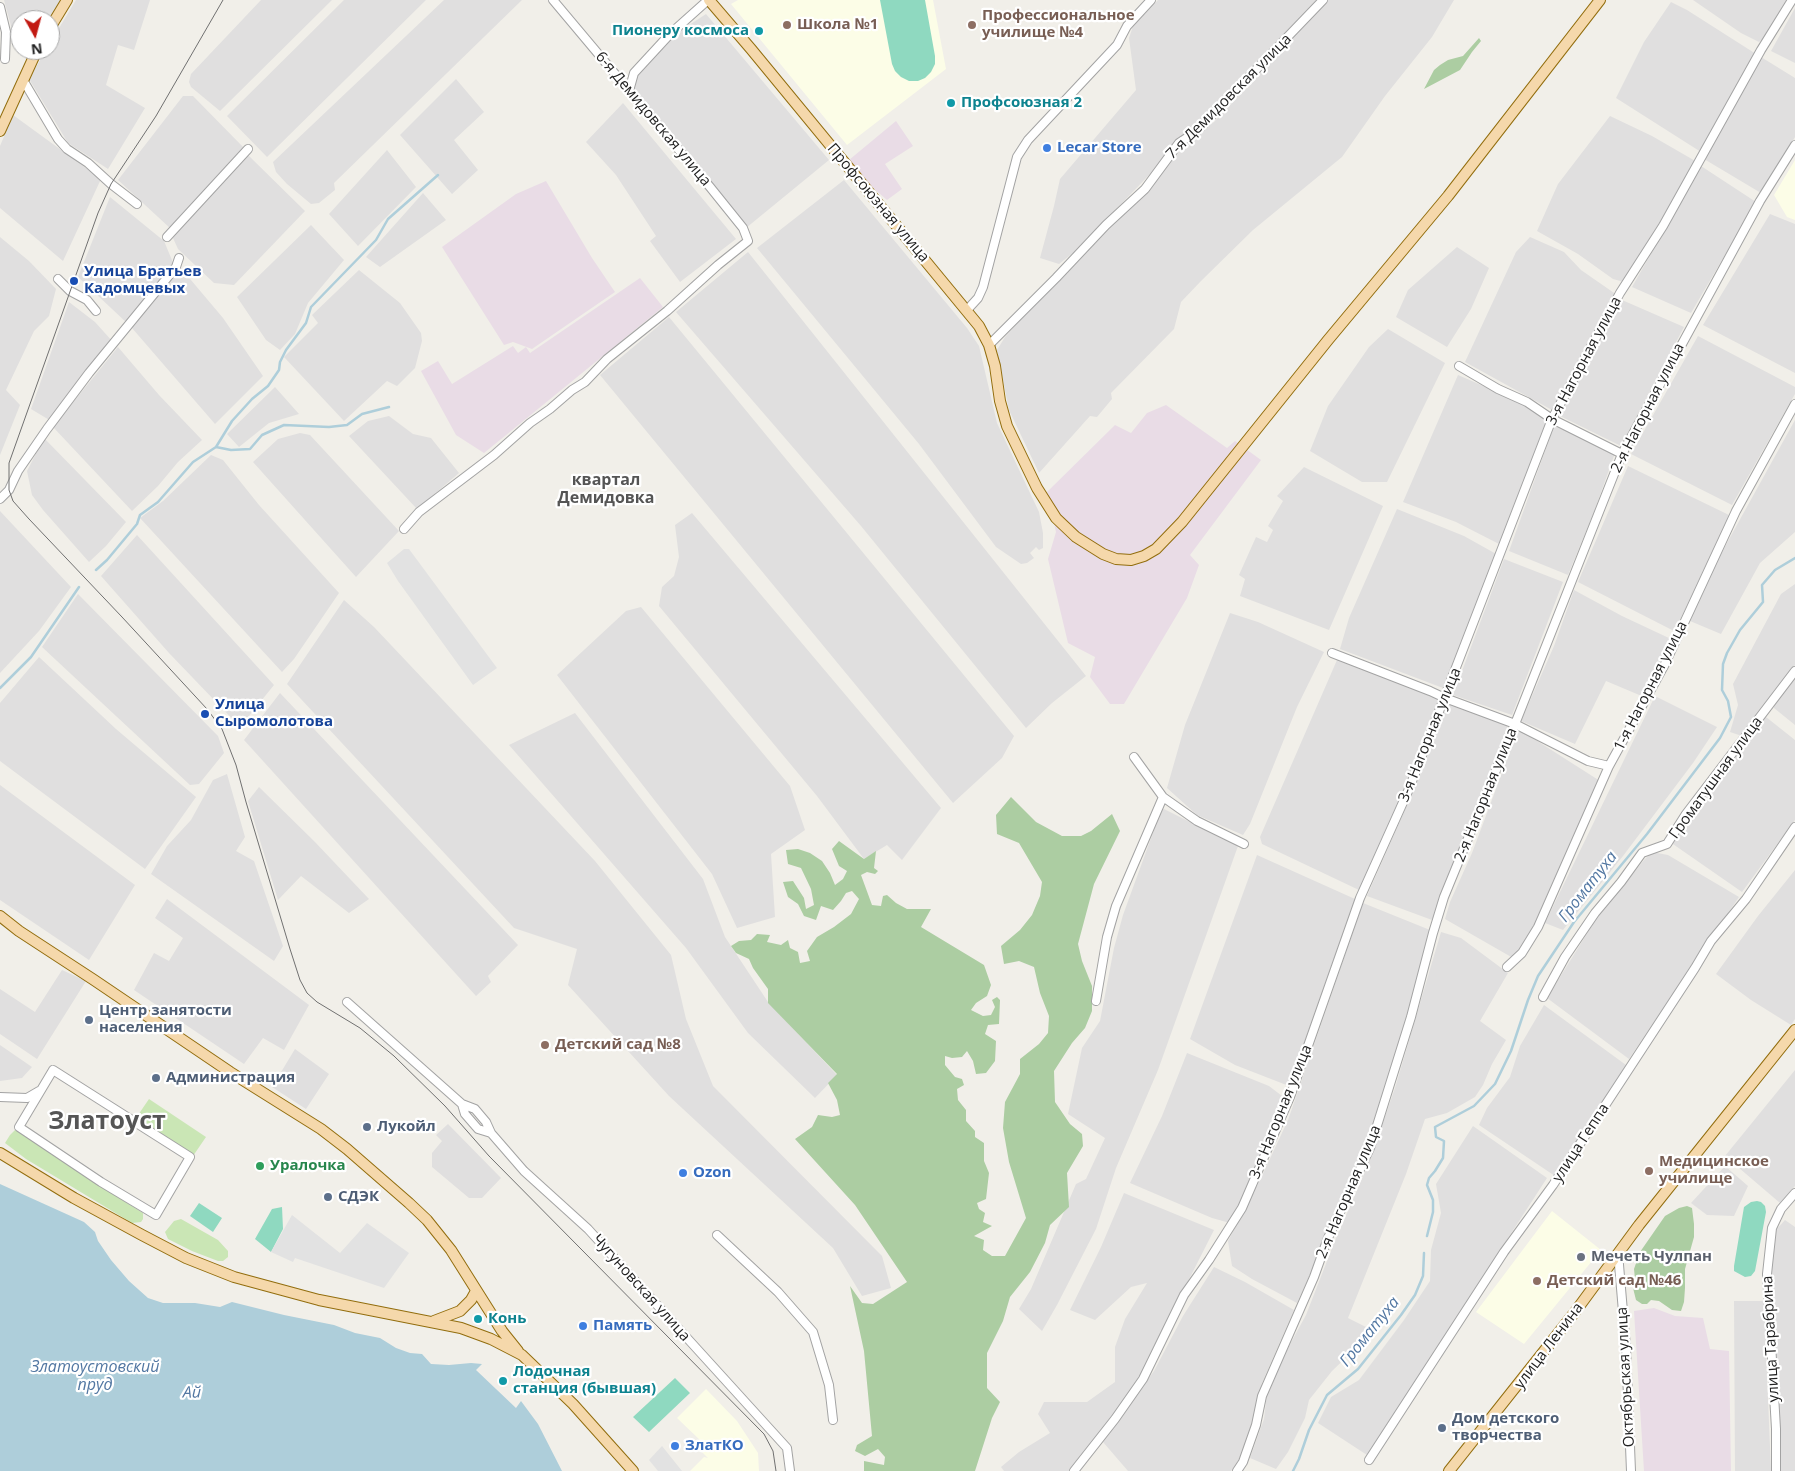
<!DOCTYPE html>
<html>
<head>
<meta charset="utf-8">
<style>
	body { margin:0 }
	#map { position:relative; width:1795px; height:1471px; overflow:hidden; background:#f1efe9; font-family:"Open Sans",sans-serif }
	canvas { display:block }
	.north { position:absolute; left:10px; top:10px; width:50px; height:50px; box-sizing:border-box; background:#fff; border:1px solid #a7a7a7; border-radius:50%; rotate:173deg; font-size:14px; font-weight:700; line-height:20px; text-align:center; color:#222 }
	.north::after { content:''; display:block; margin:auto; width:18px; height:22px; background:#c21a12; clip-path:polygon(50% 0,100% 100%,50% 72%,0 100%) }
</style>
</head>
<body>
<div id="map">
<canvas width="1795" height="1471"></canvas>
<div class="north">N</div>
</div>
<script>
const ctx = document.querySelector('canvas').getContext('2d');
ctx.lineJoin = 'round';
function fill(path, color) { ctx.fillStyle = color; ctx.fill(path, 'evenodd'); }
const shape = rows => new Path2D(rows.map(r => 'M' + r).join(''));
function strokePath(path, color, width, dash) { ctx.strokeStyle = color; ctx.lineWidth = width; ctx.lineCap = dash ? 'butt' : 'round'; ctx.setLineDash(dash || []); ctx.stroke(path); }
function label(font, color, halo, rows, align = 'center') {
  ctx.font = font + ' "Open Sans",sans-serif'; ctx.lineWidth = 4.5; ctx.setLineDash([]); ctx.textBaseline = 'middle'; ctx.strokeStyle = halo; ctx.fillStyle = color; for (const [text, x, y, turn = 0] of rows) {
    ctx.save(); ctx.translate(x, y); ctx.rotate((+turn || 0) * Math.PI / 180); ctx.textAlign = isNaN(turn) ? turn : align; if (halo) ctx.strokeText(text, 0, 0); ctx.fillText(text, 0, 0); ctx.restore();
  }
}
fill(shape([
	[4,0,61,0,49,20,20,20,20,46,12,44,11,26],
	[76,0,150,0,134,50,118,45,106,85,145,108,108,169,68,143,29,79,46,50,50,50,50,43],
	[261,0,332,0,220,111,191,87,189,82,191,74],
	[344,0,426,0,267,157,227,116],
	[444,0,522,0,334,183,335,190,319,203,311,204,287,184,276,172,273,162],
	[1158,0,1317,0,1078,249,1059,264,1040,258,1054,206,1060,179,1136,90,1129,38,1133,26],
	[1328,0,1454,0,1432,37,1385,96,1342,157,1253,230,1201,281,1181,302,1174,329,1111,393,1112,399,1097,417,1090,416,1039,473,1009,410,997,350,1005,337,1067,268,1144,194,1191,138,1214,122],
	[1693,0,1788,0,1769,33,1759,42,1741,33],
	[1671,2,1687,10,1756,54,1701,152,1616,98,1644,42],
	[1795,8,1795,63,1771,51],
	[706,14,829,160,746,228,641,103,632,88,637,75,671,37],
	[1761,57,1795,78,1795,137,1761,193,1704,159],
	[456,79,484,112,454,140,478,170,452,194,400,135],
	[183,96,193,96,245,149,171,229,118,180],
	[623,103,736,239,680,282,650,241,656,236,616,175,586,142],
	[13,115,101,179,63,261,0,208,0,146],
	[1610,116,1652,136,1697,162,1624,282,1613,279,1578,254,1537,231,1558,184],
	[387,150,416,187,358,246,329,214],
	[248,155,305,211,234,285,214,283,178,249,173,238,176,231],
	[1701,166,1756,202,1691,313,1632,287],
	[844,180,967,328,979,346,997,423,1039,512,1043,533,1043,548,1039,550,1036,547,1030,553,1034,558,1027,563,1021,564,996,547,919,444,757,248],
	[423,193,446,220,380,267,366,257],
	[110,197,164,241,174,265,128,324,78,277],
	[1770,214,1795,224,1795,373,1703,325],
	[311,225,344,260,308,303,295,334,280,350,266,340,237,297],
	[0,237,29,261,56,289,49,316,34,331,6,390,20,405,0,455],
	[1530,237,1564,252,1581,270,1617,295,1578,367,1552,410,1465,362,1516,252],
	[1457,247,1489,268,1471,309,1447,347,1396,317,1408,290],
	[748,252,1086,676,1052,703,1026,728,861,526,676,312],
	[180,267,223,318,263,376,215,424,132,328],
	[359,270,400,303,421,333,422,341,415,368,397,386,387,381,344,421,284,357,318,323,312,315],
	[1622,300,1684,327,1621,446,1560,416,1579,377],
	[69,302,95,322,113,342,51,421,31,409],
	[669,317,1014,736,1002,758,953,803,600,375],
	[1388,329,1445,363,1387,482,1362,482,1310,451,1328,406,1369,347],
	[1698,336,1795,387,1795,394,1732,505,1631,454],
	[118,347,159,395,202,440,178,462,158,486,132,511,53,427],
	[1458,375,1525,404,1548,420,1501,545,1456,522,1403,502],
	[275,387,299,414,269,423,239,447,227,434],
	[389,416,413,434,431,438,459,473,417,509,349,436,368,421],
	[1795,420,1795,532,1760,563,1721,634,1690,621,1712,570],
	[1554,426,1598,444,1615,453,1594,512,1568,575,1509,551],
	[300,433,310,435,399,531,356,577,253,462,278,439],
	[44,438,126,522,106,546,89,562,43,510,32,495,27,471],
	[211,455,223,460,259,505,339,593,294,659,282,672,140,518,163,501],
	[1628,466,1729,515,1706,570,1674,631,1578,582],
	[1304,467,1383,506,1329,630,1240,596,1245,579,1239,575,1256,537,1267,542,1273,530,1268,526,1283,501,1277,496],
	[1397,509,1464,536,1498,555,1443,688,1340,649,1349,618],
	[0,511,71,587,39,631,0,673],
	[692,513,941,808,902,860,887,845,864,859,817,796,659,606,662,587,674,576,679,557,675,525],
	[137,535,274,685,240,727,169,653,101,576],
	[1504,559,1563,582,1512,715,1453,695],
	[1795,584,1795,665,1742,736,1730,732,1738,705,1733,684,1781,594],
	[1574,590,1622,616,1671,639,1644,697,1606,681,1575,744,1521,721,1554,646],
	[78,594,218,736,224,753,199,784,190,785,42,647],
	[344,600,374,627,595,861,671,955,686,1019,713,1086,882,1256,891,1288,862,1296,833,1248,669,1096,568,985,577,949,514,928,287,684],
	[641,607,790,786,805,830,771,854,775,917,737,928,712,874,557,675,626,611],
	[1230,613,1258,622,1324,652,1297,707,1250,824,1243,835,1197,815,1167,788,1185,725],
	[39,657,116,729,196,797,145,869,0,761,0,703],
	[1337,660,1350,663,1441,700,1398,805,1359,890,1262,844,1260,837],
	[1795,677,1795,725,1774,708,1774,704],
	[280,693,518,945,488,976,491,982,476,996,244,740],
	[1655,696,1717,727,1693,763,1623,856,1563,930,1545,923],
	[1447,703,1508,725,1486,785,1432,920,1367,896,1421,773],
	[575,713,703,879,725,937,768,1002,837,1075,815,1098,748,1033,686,948,509,745],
	[1766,717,1795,740,1795,820,1742,892,1670,842],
	[1520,730,1600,781,1541,914,1525,942,1513,958,1445,919,1450,902,1472,853,1517,733],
	[227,774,245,837,236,851,254,861,283,946,274,961,151,874,167,846,191,820,213,780],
	[0,785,135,885,89,960,0,900],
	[259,787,315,842,369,899,349,913,301,876,278,900,248,801],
	[1162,808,1238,846,1158,1070,1116,1168,1096,1229,1057,1305,1042,1331,1019,1309,1031,1289,1076,1184,1086,1179,1105,1138,1068,1114,1082,1048,1100,1021,1114,948,1123,915],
	[1652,852,1668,855,1739,897,1629,1059,1547,998,1596,919,1644,860],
	[1257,855,1355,899,1289,1086,1235,1065,1190,1039],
	[1795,870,1795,1019,1791,1025,1751,1000,1716,974,1758,916],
	[167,899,309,1005,284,1050,263,1038,244,1064,134,990,154,953,169,961,183,938,155,918],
	[1363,903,1430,930,1405,1024,1364,1156,1297,1303,1252,1279,1232,1266,1228,1241,1260,1180,1288,1120],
	[1441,932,1461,938,1508,973,1480,1021,1506,1040,1492,1064,1483,1085,1475,1097,1447,1113,1425,1119,1406,1174,1348,1318,1368,1328,1360,1344,1332,1371,1309,1400,1305,1418,1288,1452,1276,1469,1250,1458,1264,1419,1267,1393,1282,1359,1306,1315,1334,1243,1368,1165,1395,1088],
	[62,970,86,981,37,1059,0,1034,0,989,35,1012],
	[1544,1005,1626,1065,1555,1176,1479,1125,1487,1108,1510,1077,1520,1046],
	[0,1045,32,1067,22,1078,0,1081],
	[295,1049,329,1074,306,1109,272,1087],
	[1187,1053,1269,1086,1286,1099,1240,1208,1230,1223,1212,1218,1130,1183,1162,1116],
	[1795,1070,1795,1186,1780,1203,1725,1156],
	[448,1124,501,1178,482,1198,469,1198,432,1167,432,1153,442,1141,436,1135],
	[1473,1126,1547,1178,1367,1455,1318,1423,1331,1397,1359,1380,1404,1320,1430,1281,1431,1250,1441,1213,1436,1184],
	[1725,1166,1748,1186,1734,1216,1707,1215,1691,1203],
	[1124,1193,1214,1230,1141,1374,1117,1410,1072,1471,1004,1471,1001,1467,1019,1452,1050,1433,1038,1414,1044,1402,1087,1402,1115,1382,1115,1347,1125,1319,1147,1283,1131,1287,1095,1320,1070,1310,1101,1247],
	[1785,1220,1795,1227,1795,1471,1779,1471,1771,1253,1775,1231],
	[1214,1267,1245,1282,1294,1310,1262,1383,1251,1433,1237,1463,1231,1471,1128,1471,1103,1442,1154,1371,1183,1316],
	[1734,1301,1764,1301,1771,1471,1735,1471]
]), '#e0dfdf');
fill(shape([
	[896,121,913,146,885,164,902,189,887,200,872,187,849,160],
	[546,181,592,258,615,292,532,349,513,342,504,345,442,247,516,194],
	[640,278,663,307,484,453,456,435,421,371,438,361,452,384,513,346,518,353,526,347,530,353],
	[1166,405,1227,448,1235,441,1261,460,1190,555,1199,565,1187,598,1124,704,1110,704,1090,677,1095,657,1068,643,1048,559,1056,532,1047,492,1115,425,1131,433,1147,413],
	[1654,1308,1675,1316,1703,1318,1710,1349,1729,1351,1731,1471,1644,1471,1634,1311]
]), '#e9dce6');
fill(shape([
	[738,0,933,0,946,69,847,145,731,4],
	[1795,160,1795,220,1787,217,1774,195],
	[1552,1211,1601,1250,1524,1344,1476,1312],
	[706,1389,737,1421,758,1453,759,1471,690,1471,704,1457,708,1458,697,1447,702,1442,677,1418]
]), '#fcfde7');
fill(shape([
	[149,1099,206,1137,193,1156,136,1118],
	[15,1130,19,1131,105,1189,143,1213,143,1219,141,1222,132,1223,26,1159,5,1143,10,1135],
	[181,1219,218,1240,228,1251,228,1257,223,1261,218,1261,192,1251,168,1239,165,1232,174,1221]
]), '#cae6b5');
fill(shape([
	[1479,38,1481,41,1472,52,1460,70,1424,89,1434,70,1440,65,1448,60,1463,56],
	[1011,797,1036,822,1062,836,1081,836,1091,831,1112,814,1120,831,1094,884,1078,944,1082,961,1092,986,1092,1011,1085,1028,1072,1043,1054,1071,1055,1102,1070,1124,1082,1134,1083,1146,1067,1173,1069,1207,1050,1225,1045,1243,1030,1272,1010,1297,1003,1321,987,1353,987,1388,1000,1402,992,1418,975,1471,864,1471,864,1461,884,1465,885,1457,878,1449,865,1456,855,1451,857,1445,872,1436,864,1351,850,1286,862,1303,873,1304,907,1282,855,1205,795,1139,812,1127,818,1115,832,1117,840,1115,837,1100,828,1083,837,1074,768,1003,768,989,753,968,749,959,736,953,731,946,739,941,751,940,757,934,770,935,767,942,781,945,788,940,790,948,798,952,800,963,810,961,807,951,817,937,834,927,851,914,859,899,852,891,846,893,841,901,833,910,821,906,816,920,804,916,798,904,788,897,783,882,793,881,804,898,806,909,814,905,811,889,801,868,788,864,786,850,798,849,810,853,822,861,830,873,835,885,843,879,847,871,839,866,832,849,839,841,864,859,876,851,874,868,878,871,875,874,867,872,861,875,872,905,881,906,883,896,887,895,896,903,907,909,931,909,921,927,984,965,991,985,987,996,976,1003,971,1010,983,1016,991,1015,995,1007,992,1000,997,997,1000,1000,999,1024,988,1025,985,1034,996,1041,995,1061,986,1073,976,1074,973,1061,967,1051,962,1057,952,1058,945,1056,945,1065,955,1077,962,1079,964,1085,957,1089,958,1100,966,1110,966,1121,975,1131,975,1137,984,1143,984,1161,989,1173,986,1199,977,1203,979,1209,985,1213,983,1222,992,1226,974,1236,984,1240,983,1250,992,1256,1005,1256,1026,1218,1009,1162,1003,1128,1005,1102,1020,1074,1020,1059,1039,1044,1048,1033,1049,1016,1040,993,1034,967,1019,961,1004,964,1001,946,1020,930,1032,915,1040,896,1042,882,1019,843,997,834,996,815],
	[1687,1206,1692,1208,1694,1224,1694,1237,1685,1269,1685,1288,1684,1302,1681,1311,1672,1310,1659,1301,1651,1300,1647,1304,1642,1304,1636,1300,1633,1288,1635,1279,1634,1269,1640,1252,1665,1216,1679,1208]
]), '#accda2');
fill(shape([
	[880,0,925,0,935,56,935,64,931,72,925,78,918,81,909,81,901,77,895,71,892,64],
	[1757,1201,1761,1202,1765,1206,1766,1212,1755,1271,1751,1276,1745,1277,1734,1271,1734,1266,1744,1207,1751,1202],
	[199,1203,222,1218,213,1232,190,1216],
	[282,1207,283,1229,271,1252,255,1239,272,1209],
	[675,1378,690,1393,649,1432,633,1417]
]), '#8fd9c0');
fill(shape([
	[404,549,409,549,497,668,473,685,398,581,387,563],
	[292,1215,340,1253,367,1223,409,1253,384,1288,295,1258,293,1262,271,1252],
	[662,1446,682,1471,658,1471,649,1460]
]), '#e2e2e2');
fill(shape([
	[0,1184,84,1222,95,1232,98,1241,111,1260,129,1281,148,1298,163,1303,195,1303,220,1307,232,1302,284,1315,334,1325,355,1333,380,1338,396,1348,410,1353,422,1354,431,1364,449,1365,471,1363,482,1364,476,1370,516,1408,521,1401,538,1424,562,1471,0,1471]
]), '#aeceda');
strokePath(shape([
	[216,447,231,450,250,449,262,435,284,425,329,427,347,425,362,414,389,407],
	[96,570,107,560,137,524,140,515,158,502,193,462,216,447,232,421,252,399,268,386,279,370,280,362,286,350,306,323,311,307,376,240,388,219,438,175],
	[0,688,31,657,79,587],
	[1427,1236,1433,1212,1433,1200,1427,1185,1429,1178,1435,1171,1443,1158,1444,1141,1436,1137,1435,1127,1474,1106,1495,1084,1511,1051,1528,1000,1538,976,1574,922,1647,834,1720,738,1731,717,1728,701,1722,690,1723,664,1727,653,1740,630,1763,602,1762,585,1775,570,1795,558],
	[1293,1471,1299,1459,1309,1430,1327,1395,1358,1369,1401,1315,1415,1295,1423,1276,1424,1253]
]), '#aeceda', 2.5);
const minor = shape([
	[0,7,6,32,5,59],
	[23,80,58,139,67,149,88,163,111,184,137,204],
	[629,91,634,73,670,34,708,0],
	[167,237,248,149],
	[58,279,70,291,87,300,96,311],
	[967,310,978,298,983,287,1017,157,1028,140,1117,45,1127,26,1151,0],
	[989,345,1056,278,1106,225,1145,189,1179,143,1197,131,1323,0],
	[1459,366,1498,389,1527,402,1552,419,1622,454],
	[0,499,9,490,18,471,47,429,89,373,176,267,179,258],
	[404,529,419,512,494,455,530,423,550,409,572,390,585,382,607,359,667,311,718,265,748,241,743,228,710,187,553,0],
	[1332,653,1430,691,1445,698,1515,724,1588,761,1609,766],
	[1163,797,1197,821,1244,844],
	[1507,967,1522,953,1538,927,1609,766,1665,664,1736,511,1795,404],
	[1543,997,1565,957,1595,913,1621,882,1642,853,1667,844,1686,814,1795,671],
	[1096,1001,1107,937,1116,906,1163,797,1134,757],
	[347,1002,462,1104,465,1114,478,1129,491,1133,524,1171,588,1229,787,1448,790,1471],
	[53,1070,190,1157,156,1215,101,1182,19,1127,53,1070],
	[0,1097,27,1098,39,1091],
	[462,1104,475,1109,486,1122,491,1133],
	[717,1235,778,1292,813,1332,829,1385,833,1420],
	[1618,1253,1626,1347,1631,1471],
	[1369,1460,1504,1252,1553,1185,1695,968,1711,941,1746,899,1795,827],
	[1074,1471,1115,1419,1143,1379,1184,1295,1209,1260,1242,1208,1290,1097,1360,898,1409,789,1552,419,1620,293,1663,226,1761,50,1792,0],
	[1237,1471,1243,1462,1256,1425,1262,1396,1314,1277,1328,1238,1370,1148,1411,1017,1433,933,1444,897,1515,724,1622,454,1760,201,1795,145],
	[1776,1471,1776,1429,1767,1274,1772,1228,1781,1209,1795,1193]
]);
const major = shape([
	[709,0,751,49,979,326,989,345,995,366,1000,401,1007,426,1037,488,1056,518,1076,537,1103,554,1116,559,1131,560,1144,556,1156,549,1182,522,1328,340,1448,196,1600,0],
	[50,28,67,0],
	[0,131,37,50],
	[0,916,19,931,94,980,230,1072,321,1129,347,1149,409,1203,427,1220,451,1250,502,1331,518,1351],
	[0,1153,74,1198,142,1235,186,1258,234,1277,319,1300,461,1328,491,1339,522,1355,573,1404,633,1471],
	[434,1321,460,1311,471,1300,476,1291],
	[1449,1471,1575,1312,1639,1225,1795,1030]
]);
strokePath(minor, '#a3a3a3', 10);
strokePath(major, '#926d0d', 12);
strokePath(minor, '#fff', 8);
strokePath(major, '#f5d8ab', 10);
strokePath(shape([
	[223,0,156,116,111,184,98,213,9,463,9,490,13,501,29,519,122,617,207,709,222,729,236,765,246,802,290,949,300,980,307,993,317,1002,360,1028,394,1056,445,1106,489,1156,764,1434,773,1451,776,1471]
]), '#707070', 1);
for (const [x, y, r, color] of [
	[787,25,5,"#8d6e63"],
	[972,25,5,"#8d6e63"],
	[759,31,5,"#0f9aa8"],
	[951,103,5,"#0f9aa8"],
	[1047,148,5,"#3f7fe0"],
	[74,281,5,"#1a4fb4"],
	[205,714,5,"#1a4fb4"],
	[89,1020,5,"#5c6f8a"],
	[545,1045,5,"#8d6e63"],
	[156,1078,5,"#5c6f8a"],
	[367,1127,5,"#5c6f8a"],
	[260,1166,5,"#2e9e5b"],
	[1649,1171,5,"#8d6e63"],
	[683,1173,5,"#3f7fe0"],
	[328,1197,5,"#5c6f8a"],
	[1581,1257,5,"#6b7280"],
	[1537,1281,5,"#8d6e63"],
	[478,1319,5,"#0f9aa8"],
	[583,1326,5,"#3f7fe0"],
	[503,1381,5,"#0f9aa8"],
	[1442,1428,5,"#5c6f8a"],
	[675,1446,5,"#3f7fe0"]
]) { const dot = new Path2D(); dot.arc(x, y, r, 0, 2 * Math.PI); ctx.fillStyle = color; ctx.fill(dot); strokePath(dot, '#fff', 2); }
label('bold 15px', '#785e54', '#fff', [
	["Профессиональное",982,16],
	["училище №4",982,33],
	["Школа №1",797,25],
	["Детский сад №8",555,1045],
	["Медицинское",1659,1162],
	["училище",1659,1179],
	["Детский сад №46",1547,1281]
], 'left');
label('bold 15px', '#0d838f', '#fff', [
	["Пионеру космоса",749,31,"right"],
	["Профсоюзная 2",961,103],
	["Конь",488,1319],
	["Лодочная",513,1372],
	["станция (бывшая)",513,1389]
], 'left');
label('15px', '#222', '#fff', [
	["7-я Демидовская улица",1229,97,-45],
	["6-я Демидовская улица",653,119,50],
	["Профсоюзная улица",878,203,50],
	["3-я Нагорная улица",1584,361,-62],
	["2-я Нагорная улица",1648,408,-63],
	["1-я Нагорная улица",1651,686,-63],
	["3-я Нагорная улица",1430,735,-68],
	["Громатушная улица",1716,778,-54],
	["2-я Нагорная улица",1486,795,-68],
	["3-я Нагорная улица",1281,1112,-68],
	["улица Геппа",1581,1143,-57],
	["2-я Нагорная улица",1349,1192,-67],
	["Чугуновская улица",641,1288,48],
	["улица Тарабрина",1771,1339,-93],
	["улица Ленина",1549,1346,-53],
	["Октябрьская улица",1626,1377,-93]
]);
label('bold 15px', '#366cbe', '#fff', [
	["Lecar Store",1057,148],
	["Ozon",693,1173],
	["Память",593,1326],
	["ЗлатКО",685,1446]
], 'left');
label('bold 15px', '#164399', '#fff', [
	["Улица Братьев",84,272],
	["Кадомцевых",84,289],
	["Улица",215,705],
	["Сыромолотова",215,722]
], 'left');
label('bold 15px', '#4e5e75', '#fff', [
	["Центр занятости",99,1011],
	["населения",99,1028],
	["Администрация",166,1078],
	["Лукойл",377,1127],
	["СДЭК",338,1197],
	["Дом детского",1452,1419],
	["творчества",1452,1436]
], 'left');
label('bold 15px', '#27864d', '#fff', [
	["Уралочка",270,1166]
], 'left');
label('bold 15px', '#5b616d', '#fff', [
	["Мечеть Чулпан",1591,1257]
], 'left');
label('bold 16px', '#555', '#fff', [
	["квартал",606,480],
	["Демидовка",606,498]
]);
label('italic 16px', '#5277a2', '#fff', [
	["Громатуха",1588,887,-52],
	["Громатуха",1370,1332,-51],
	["Златоустовский",95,1367],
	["пруд",95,1385],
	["Ай",192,1393,1]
]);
label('bold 25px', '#555', '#fff', [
	["Златоуст",107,1122]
]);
</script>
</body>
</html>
